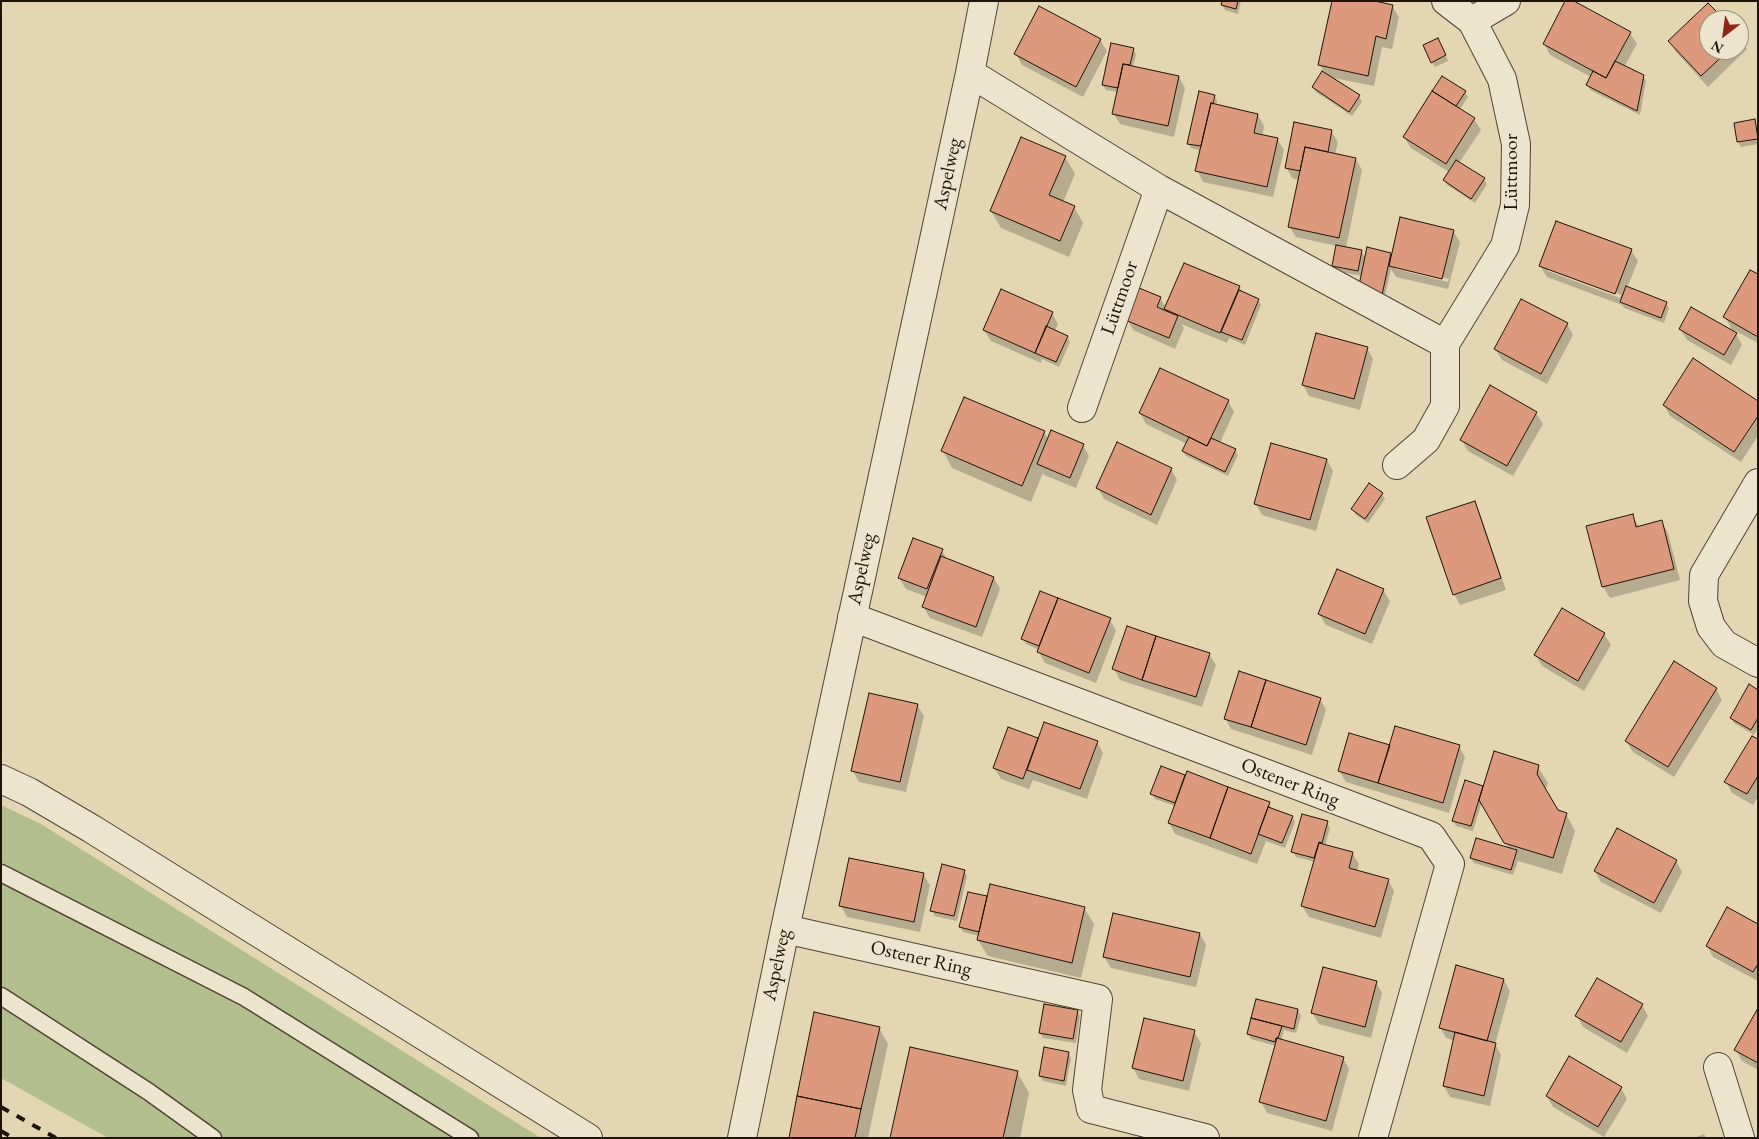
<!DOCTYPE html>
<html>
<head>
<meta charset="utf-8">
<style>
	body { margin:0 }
	#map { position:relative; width:1759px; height:1139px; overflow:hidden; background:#e4d6b3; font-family:"EB Garamond",serif }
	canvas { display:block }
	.frame { position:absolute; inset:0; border:2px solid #1e140a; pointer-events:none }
	.north { position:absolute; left:1699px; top:10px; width:50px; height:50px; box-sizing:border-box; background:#ede4ce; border:1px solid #9a9180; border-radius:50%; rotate:210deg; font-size:14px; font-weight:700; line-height:20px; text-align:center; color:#1e140a }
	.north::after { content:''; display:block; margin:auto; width:18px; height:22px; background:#8f2418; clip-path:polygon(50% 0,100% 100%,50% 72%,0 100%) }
</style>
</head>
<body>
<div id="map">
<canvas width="1759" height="1139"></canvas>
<div class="frame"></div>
<div class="north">N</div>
</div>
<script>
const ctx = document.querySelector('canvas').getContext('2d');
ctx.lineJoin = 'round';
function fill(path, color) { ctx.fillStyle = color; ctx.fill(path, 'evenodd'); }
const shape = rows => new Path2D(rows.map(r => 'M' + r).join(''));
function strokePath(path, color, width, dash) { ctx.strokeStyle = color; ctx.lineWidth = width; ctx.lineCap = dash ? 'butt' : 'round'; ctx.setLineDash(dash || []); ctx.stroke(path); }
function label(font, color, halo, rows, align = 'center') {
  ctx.font = font + ' "EB Garamond",serif'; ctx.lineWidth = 4.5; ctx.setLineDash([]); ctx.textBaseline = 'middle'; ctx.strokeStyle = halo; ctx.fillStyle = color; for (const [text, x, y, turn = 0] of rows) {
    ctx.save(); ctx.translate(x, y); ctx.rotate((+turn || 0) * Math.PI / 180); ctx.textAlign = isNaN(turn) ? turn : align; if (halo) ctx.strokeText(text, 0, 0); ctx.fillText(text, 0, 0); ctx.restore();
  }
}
fill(shape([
	[1,805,41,824,541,1138,108,1138,1,1078]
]), '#b2be8e');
fill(shape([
	[1223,1,1241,1,1238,14,1225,10,1222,5],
	[1708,4,1723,20,1709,20,1709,50,1739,50,1739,37,1747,49,1708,87,1676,52,1669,41],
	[1392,6,1399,17,1392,49,1382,47,1374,86,1329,77,1359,96,1362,102,1352,116,1316,92,1313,87,1324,72,1320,65],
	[1630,33,1637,44,1624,67,1643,76,1646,81,1640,115,1590,90,1588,85,1591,77,1550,55,1544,44],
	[1100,40,1107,51,1083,97,1022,65,1016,54],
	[1441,45,1448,61,1435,67,1432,62],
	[1133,49,1136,54,1133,67,1179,77,1185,88,1174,137,1120,124,1113,113,1118,92,1106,90,1103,85],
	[1443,77,1465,92,1468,97,1460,109,1474,119,1481,130,1459,163,1484,179,1487,184,1475,203,1447,185,1444,180,1449,172,1411,148,1404,137],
	[1214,96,1217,101,1216,106,1258,115,1264,126,1262,136,1277,139,1284,150,1273,197,1203,182,1197,170,1201,151,1191,148,1188,143],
	[1213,99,1215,99,1213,110],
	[1754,121,1758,130,1758,144,1741,147,1738,142,1735,124],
	[1331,131,1338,142,1335,155,1356,159,1362,170,1346,248,1361,251,1366,259,1391,254,1392,256,1453,231,1460,242,1448,289,1396,277,1391,269,1384,300,1362,276,1336,271,1333,266,1337,246,1296,237,1289,226,1299,180,1292,178,1286,167],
	[1396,267,1449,279,1448,282,1396,269],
	[1065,157,1075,174,1063,202,1074,207,1083,223,1069,257,1001,228,991,211],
	[1631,250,1638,261,1627,288,1666,303,1669,308,1664,323,1624,308,1622,305,1547,277,1540,266],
	[1548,268,1621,295,1620,298,1548,271],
	[1758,276,1758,343,1734,330,1742,345,1731,365,1687,340,1680,329,1733,332,1725,317],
	[1239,287,1243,293,1258,300,1261,305,1245,345,1229,338,1227,343,1181,324,1184,328,1175,349,1133,330,1127,319,1160,298,1166,308],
	[1052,313,1058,324,1055,331,1067,337,1070,342,1059,367,1042,359,1041,363,991,341,984,330],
	[1567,324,1573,335,1547,384,1502,360,1495,349],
	[1367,348,1373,359,1360,410,1309,396,1303,385],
	[1228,401,1234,412,1220,443,1235,450,1238,455,1228,476,1186,456,1183,451,1187,444,1146,424,1140,413],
	[1758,402,1758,436,1741,462,1670,416,1664,405],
	[1536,413,1543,424,1513,476,1468,451,1462,440],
	[1044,432,1048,439,1083,445,1089,456,1076,488,1044,475,1043,473,1031,502,952,468,943,451],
	[1327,460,1333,471,1316,531,1262,515,1256,504],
	[1171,469,1177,480,1157,525,1104,499,1098,488],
	[1382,494,1385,499,1368,523,1356,515,1353,510],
	[1474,502,1480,513,1506,590,1460,605,1454,594],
	[1632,515,1639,527,1662,522,1668,533,1680,580,1610,598,1603,587],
	[942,550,947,560,994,578,1000,589,982,637,930,618,923,606,927,597,906,589,899,578],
	[1383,590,1390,601,1372,644,1326,625,1319,614],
	[1041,592,1110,620,1116,631,1096,683,1045,663,1039,652,1039,650,1026,644,1023,639],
	[1563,610,1604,634,1611,645,1584,691,1542,666,1536,655],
	[1209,654,1216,665,1202,707,1120,680,1114,669],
	[1716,689,1722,700,1674,777,1633,752,1626,741],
	[1758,691,1758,728,1754,735,1734,723,1731,718],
	[1320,699,1326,710,1312,755,1231,729,1225,718],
	[917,705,924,716,906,792,859,782,853,771],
	[1009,729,1039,740,1097,742,1103,753,1087,799,1033,780,1029,789,1001,779,994,768],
	[1758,741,1758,797,1753,805,1732,793,1726,782],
	[1390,746,1459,746,1465,757,1449,813,1346,782,1339,771],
	[1538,767,1548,783,1545,791,1557,811,1566,814,1575,831,1562,874,1518,861,1513,875,1474,863,1471,858,1509,849,1482,802,1473,831,1456,826,1453,820,1482,787,1484,790],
	[1184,776,1185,778,1269,803,1273,810,1292,817,1295,822,1285,848,1266,841,1257,864,1175,834,1169,823,1175,806,1155,799,1152,794],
	[1327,823,1330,828,1325,846,1352,853,1359,864,1357,871,1388,880,1394,891,1381,938,1309,917,1302,906,1315,862,1296,857,1293,852],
	[1676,861,1682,872,1661,913,1601,882,1595,871],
	[964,871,967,876,957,921,935,916,932,910],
	[923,874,930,885,920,932,847,917,841,906],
	[987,897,988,899,1084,908,1094,924,1081,978,988,956,978,940,979,936,963,932,960,927],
	[1758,925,1758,981,1713,957,1707,946],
	[1200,934,1206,945,1196,987,1111,968,1104,957],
	[1504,980,1510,991,1495,1044,1501,1055,1490,1106,1450,1097,1444,1086,1455,1041,1446,1038,1440,1027],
	[1376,982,1382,993,1371,1038,1319,1024,1312,1013],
	[1257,1000,1298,1010,1301,1016,1296,1033,1284,1030,1281,1041,1343,1058,1349,1069,1332,1131,1267,1113,1261,1102,1276,1046,1251,1039,1248,1034],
	[1642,1005,1648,1016,1627,1053,1583,1027,1577,1016],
	[1077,1011,1080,1016,1076,1043,1043,1038,1040,1033],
	[1758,1011,1758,1070,1742,1061,1736,1050],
	[879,1028,888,1044,868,1138,790,1138],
	[1194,1032,1201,1043,1189,1091,1139,1079,1133,1068],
	[1068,1053,1071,1058,1066,1086,1043,1081,1040,1076],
	[1017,1072,1029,1093,1020,1138,891,1138],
	[1621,1088,1627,1099,1604,1137,1553,1107,1547,1096],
	[1704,1134,1706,1138,1694,1138]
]), '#0003');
const building = shape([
	[1222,1,1238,1,1236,9,1221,5,1222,1],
	[1332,1,1375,1,1393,5,1386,39,1376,36,1368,76,1318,65,1332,1],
	[1565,1,1574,1,1631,32,1606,78,1543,44,1565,1],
	[1708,3,1725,20,1709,20,1709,50,1729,50,1701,76,1668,41,1708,3],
	[1039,6,1101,39,1076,87,1014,54,1039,6],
	[1438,38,1446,55,1431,63,1423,45,1438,38],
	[1111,43,1134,48,1130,65,1123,64,1118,88,1102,85,1111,43],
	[1615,61,1644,75,1637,111,1586,85,1593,71,1606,78,1615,61],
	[1123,64,1179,76,1168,126,1112,114,1123,64],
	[1322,71,1360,95,1349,112,1312,87,1322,71],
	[1442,76,1466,91,1456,106,1432,91,1442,76],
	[1199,91,1215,95,1213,104,1211,103,1201,146,1187,144,1199,91],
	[1432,91,1475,118,1446,164,1403,137,1432,91],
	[1211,103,1258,114,1254,133,1278,138,1267,187,1195,171,1211,103],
	[1755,119,1758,139,1737,142,1734,123,1755,119],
	[1294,122,1332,130,1328,152,1305,147,1300,171,1285,168,1294,122],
	[1021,137,1066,156,1049,195,1075,206,1060,241,990,211,1021,137],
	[1305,147,1356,158,1339,238,1288,227,1305,147],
	[1456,160,1485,178,1471,199,1443,180,1456,160],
	[1400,217,1454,230,1442,279,1389,266,1400,217],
	[1556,221,1632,249,1615,294,1539,266,1556,221],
	[1336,245,1362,250,1358,271,1332,266,1336,245],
	[1367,247,1391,253,1382,295,1358,290,1367,247],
	[1184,263,1240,286,1220,333,1164,309,1184,263],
	[1750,270,1758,274,1758,337,1723,317,1750,270],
	[1626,286,1667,302,1661,318,1620,302,1626,286],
	[1139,288,1161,297,1157,307,1178,316,1169,338,1125,320,1139,288],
	[1001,289,1053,312,1035,353,983,330,1001,289],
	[1239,290,1259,299,1242,340,1221,332,1239,290],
	[1521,299,1568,323,1541,374,1494,349,1521,299],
	[1691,307,1737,333,1724,355,1679,329,1691,307],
	[1046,326,1068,336,1056,362,1035,353,1046,326],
	[1316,333,1368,347,1354,399,1302,385,1316,333],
	[1693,358,1758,401,1758,416,1734,452,1663,405,1693,358],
	[1160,368,1229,400,1207,446,1139,413,1160,368],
	[1490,385,1537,412,1507,466,1460,440,1490,385],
	[964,397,1045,431,1022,486,941,451,964,397],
	[1051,430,1084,444,1070,478,1037,464,1051,430],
	[1189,437,1207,446,1211,438,1236,449,1225,472,1182,451,1189,437],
	[1117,442,1172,468,1151,515,1096,488,1117,442],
	[1271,443,1327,459,1310,520,1254,504,1271,443],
	[1369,483,1383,493,1365,519,1351,509,1369,483],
	[1475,501,1501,578,1453,595,1426,517,1475,501],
	[1633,514,1636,527,1662,520,1674,569,1602,587,1586,526,1633,514],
	[913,538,943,549,927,589,898,578,913,538],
	[941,556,994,577,976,627,922,607,941,556],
	[1337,569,1384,589,1365,634,1318,614,1337,569],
	[1040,591,1058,598,1039,646,1021,639,1040,591],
	[1058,598,1111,618,1089,673,1037,652,1058,598],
	[1562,608,1605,633,1578,681,1534,655,1562,608],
	[1127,626,1156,636,1142,680,1112,669,1127,626],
	[1156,636,1210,653,1196,697,1142,680,1156,636],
	[1674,661,1717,688,1668,767,1625,741,1674,661],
	[1239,671,1266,680,1251,727,1224,719,1239,671],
	[1266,680,1321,698,1306,745,1251,727,1266,680],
	[1749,684,1758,690,1758,718,1751,730,1730,718,1749,684],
	[869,693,918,704,900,782,851,771,869,693],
	[1044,722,1098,741,1080,789,1027,770,1044,722],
	[1395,726,1460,745,1443,803,1378,783,1395,726],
	[1008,727,1038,738,1023,779,993,768,1008,727],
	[1349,733,1390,745,1378,783,1338,771,1349,733],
	[1752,736,1758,739,1758,776,1747,794,1724,782,1752,736],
	[1494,751,1539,765,1537,774,1558,810,1567,813,1553,858,1504,843,1479,800,1494,751],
	[1161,766,1185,775,1175,803,1150,794,1161,766],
	[1187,771,1228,787,1210,838,1168,823,1187,771],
	[1465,780,1483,786,1471,826,1452,821,1465,780],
	[1228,787,1270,802,1251,854,1210,838,1228,787],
	[1268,807,1293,816,1282,843,1258,834,1268,807],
	[1302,814,1328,821,1322,843,1319,842,1314,858,1291,852,1302,814],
	[1617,828,1677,860,1654,903,1594,871,1617,828],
	[1476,838,1517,850,1511,870,1470,858,1476,838],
	[1319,843,1353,852,1349,868,1389,879,1375,927,1301,906,1319,843],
	[849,858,924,873,914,922,839,906,849,858],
	[942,864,965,870,954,916,930,911,942,864],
	[990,884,1085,907,1072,963,977,940,990,884],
	[968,892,987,896,979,932,959,927,968,892],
	[1727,907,1758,924,1758,964,1753,972,1706,946,1727,907],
	[1113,913,1200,933,1190,977,1103,957,1113,913],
	[1456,965,1504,979,1487,1041,1439,1028,1456,965],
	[1323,967,1377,981,1365,1027,1311,1013,1323,967],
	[1597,978,1643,1004,1621,1042,1575,1016,1597,978],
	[1256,999,1298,1009,1294,1029,1251,1018,1256,999],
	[1044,1004,1078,1010,1073,1039,1039,1033,1044,1004],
	[1758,1008,1758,1063,1734,1050,1758,1008],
	[814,1012,880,1027,861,1109,797,1096,814,1012],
	[1144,1018,1195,1030,1183,1081,1132,1068,1144,1018],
	[1251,1018,1282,1026,1278,1038,1276,1038,1275,1042,1247,1034,1251,1018],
	[1455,1032,1496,1043,1484,1096,1443,1086,1455,1032],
	[1277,1038,1344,1057,1326,1121,1259,1102,1277,1038],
	[910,1047,1018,1071,1003,1138,890,1138,910,1047],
	[1044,1047,1069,1052,1064,1081,1039,1076,1044,1047],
	[1569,1056,1622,1087,1598,1127,1546,1096,1569,1056],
	[797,1096,861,1109,855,1138,789,1138,797,1096]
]);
fill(building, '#dc997e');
strokePath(building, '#1e140a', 1);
const service = shape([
	[1,873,244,997,470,1138],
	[1,996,149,1092,213,1138]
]);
const minor = shape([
	[1472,21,1506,1],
	[970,73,1159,189,1445,344,1505,246,1515,205,1516,144,1502,79,1472,21,1446,1],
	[1082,408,1159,189],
	[1397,465,1426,440,1445,406,1445,344],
	[1758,483,1704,575,1703,601,1711,627,1724,644,1758,663],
	[852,617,1431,836,1450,864,1373,1138],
	[1,779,29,792,92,829,588,1138],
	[785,929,1098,999,1087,1090,1091,1109,1205,1138],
	[1718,1067,1740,1138],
	[742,1138,785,929,970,73,984,1]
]);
strokePath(service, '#504434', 19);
strokePath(minor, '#504434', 30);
strokePath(service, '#ede4ce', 16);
strokePath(minor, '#ede4ce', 28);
strokePath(shape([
	[1,1107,56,1138],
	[1,1131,13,1138]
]), '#1e140a', 4, [9, 9]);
label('20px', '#1e140a', '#ede4ce', [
	["Lüttmoor",1512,172,-90],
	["Aspelweg",948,174,-78],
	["Lüttmoor",1120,298,-71],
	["Aspelweg",862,569,-78],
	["Ostener Ring",1290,783,21],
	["Ostener Ring",921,959,13],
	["Aspelweg",777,965,-78]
]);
</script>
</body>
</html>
